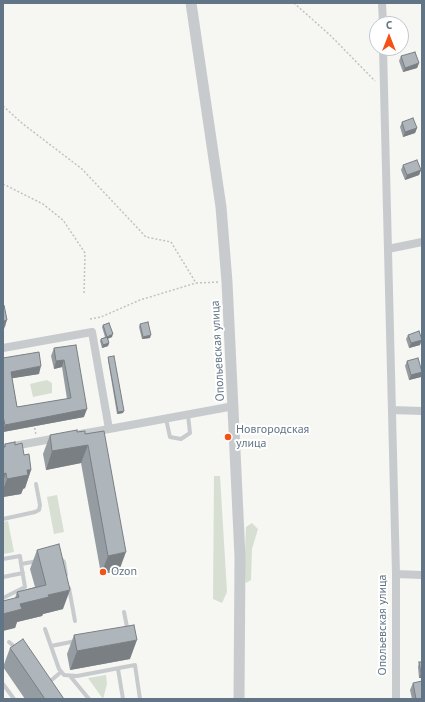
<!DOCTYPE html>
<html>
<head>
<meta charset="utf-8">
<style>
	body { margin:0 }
	#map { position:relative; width:425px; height:702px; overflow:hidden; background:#f6f6f2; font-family:"PT Sans",sans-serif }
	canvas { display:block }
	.frame { position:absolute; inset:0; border:4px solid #627586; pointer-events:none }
	.north { position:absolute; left:369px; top:16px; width:40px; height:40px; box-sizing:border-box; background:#fff; border:1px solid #c0c8cf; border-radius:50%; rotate:0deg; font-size:11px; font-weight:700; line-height:16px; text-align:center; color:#627586 }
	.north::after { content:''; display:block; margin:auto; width:14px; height:18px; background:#f45115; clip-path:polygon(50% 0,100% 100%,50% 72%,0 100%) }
</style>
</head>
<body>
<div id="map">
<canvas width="425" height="702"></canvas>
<div class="frame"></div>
<div class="north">С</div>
</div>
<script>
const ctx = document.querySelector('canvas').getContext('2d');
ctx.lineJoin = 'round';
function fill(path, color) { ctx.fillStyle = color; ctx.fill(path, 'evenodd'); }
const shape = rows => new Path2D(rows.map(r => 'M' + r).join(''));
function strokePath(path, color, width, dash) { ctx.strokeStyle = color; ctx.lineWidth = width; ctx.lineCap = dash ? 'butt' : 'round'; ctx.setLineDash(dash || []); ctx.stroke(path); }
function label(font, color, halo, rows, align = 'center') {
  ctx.font = font + ' "PT Sans",sans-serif'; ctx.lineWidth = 4; ctx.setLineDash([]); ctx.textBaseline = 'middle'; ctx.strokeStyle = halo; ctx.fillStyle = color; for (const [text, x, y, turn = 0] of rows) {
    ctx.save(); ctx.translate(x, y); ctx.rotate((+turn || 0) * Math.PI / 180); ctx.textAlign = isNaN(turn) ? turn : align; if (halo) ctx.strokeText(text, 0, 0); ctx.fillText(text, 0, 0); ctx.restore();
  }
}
fill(shape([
	[47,380,52,383,52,393,33,397,30,384],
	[214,476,220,476,227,592,222,603,213,599],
	[57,495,64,532,54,534,47,497],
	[8,521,14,552,3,554,3,522],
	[252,523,258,529,252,549,251,580,246,583,244,576,246,527],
	[106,675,107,684,103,699,88,678]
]), '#d7dfd3');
strokePath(shape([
	[294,3,331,36,375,81],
	[3,106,23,124,82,169,146,237,171,242,196,283,219,282],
	[3,184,43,204,63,220,85,253,84,295],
	[90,319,101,317,140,300,196,283],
	[34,424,36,435]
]), '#c0c2c4', 1.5, [2, 2]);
strokePath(shape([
	[166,419,170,437,181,439,190,433,188,415],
	[3,519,35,512,39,510,40,505,36,484],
	[60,558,64,562,66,575],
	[3,559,20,556,21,564,38,561],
	[3,577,23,573],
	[69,588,75,621],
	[3,598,25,587,21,564],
	[124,612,127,627,125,631],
	[45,629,59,669,64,675,77,676,135,665,140,699],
	[9,642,17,649],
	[51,646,76,641],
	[118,669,123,699],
	[70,676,89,699],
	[3,684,14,699],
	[47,684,61,672]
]), '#c8cbce', 4);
strokePath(shape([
	[382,3,383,24],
	[383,48,396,574,396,699],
	[388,249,422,242],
	[3,348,92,332,109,429,234,406],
	[392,410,422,411],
	[75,435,109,429],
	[3,448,57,438],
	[396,574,422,575]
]), '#c8cbce', 8);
strokePath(shape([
	[191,3,221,207,227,282,240,557,239,699]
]), '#c8cbce', 11);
fill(shape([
	[401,56,419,63,417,68,403,72,399,61],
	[402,122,417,128,415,133,403,137,400,127],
	[403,165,421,170,419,175,405,180,401,170],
	[140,324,150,338,142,339,139,327],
	[103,325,112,337,108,339,109,343,108,346,102,348,100,341,101,339,105,337,102,327],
	[408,335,420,345,409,348,406,339],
	[76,345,84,417,3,432,3,358,39,374,12,378,17,407,67,399,62,367,54,369,51,356,54,348],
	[108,357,123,413,117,414,108,360],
	[407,361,421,377,409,380,405,366],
	[77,432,85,434,119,571,101,574,81,463,46,470,43,454,50,435],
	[5,444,15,445,24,455,31,470,25,488,23,489,21,494,3,497,3,447,4,447],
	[37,550,63,609,43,614,42,616,17,622,15,628,15,598,17,592,35,587,30,569],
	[74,635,130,659,70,670,67,654],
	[10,648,64,699,25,699,3,667],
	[419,662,422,678,419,678,418,667],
	[413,683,422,699,412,699,410,690]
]), '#969da2');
fill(shape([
	[398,3,406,3,406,4,397,4],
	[419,63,417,68,403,72,405,68],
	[417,128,415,133,403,137,405,132],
	[421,170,419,175,405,180,407,175],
	[7,320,3,332,3,325,4,321],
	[113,334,112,337,106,339,107,337],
	[151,335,150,338,142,339,143,337],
	[422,340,420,345,409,348,411,343],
	[109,343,108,346,102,348,103,345],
	[64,360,62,367,54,369,56,361],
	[41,366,39,374,8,379,11,372],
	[422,372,421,377,409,380,411,375],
	[87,409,84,417,3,432,3,429,5,425],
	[124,411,123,413,117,414,118,412],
	[88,445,81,463,46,470,52,451],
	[27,470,31,470,25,488,23,489,21,494,3,497,3,490,7,479],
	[6,473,3,481,3,474],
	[126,552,119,571,101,574,108,556],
	[70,590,63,609,43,614,42,616,17,622,15,628,3,631,3,614,20,604,48,595],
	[137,640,130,659,70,670,77,651],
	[421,673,422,673,422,678,419,678]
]), '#7a7f84');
const building = shape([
	[415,52,419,63,405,68,401,56,415,52],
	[413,118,417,128,405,132,402,122,413,118],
	[417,160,421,170,407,175,403,165,417,160],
	[3,305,4,305,7,320,4,321,5,326,3,326,3,305],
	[148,322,151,335,143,337,140,324,148,322],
	[109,323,113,334,107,337,103,325,109,323],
	[419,331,422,340,411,343,408,335,419,331],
	[107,337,109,343,103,345,101,339,107,337],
	[76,345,87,409,5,425,3,416,3,358,39,352,41,366,11,372,17,407,71,398,64,360,56,361,54,348,76,345],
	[114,356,124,411,118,412,108,357,114,356],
	[418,358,422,372,411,375,407,361,418,358],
	[77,430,77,432,85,431,85,434,104,431,126,552,108,556,88,445,52,451,50,435,77,430],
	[15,442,15,445,22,443,24,455,29,454,31,470,27,470,28,475,7,479,6,473,3,474,3,447,5,447,5,444,15,442],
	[59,544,70,590,48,595,49,597,20,604,22,609,3,614,3,601,19,597,17,592,46,585,37,550,59,544],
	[134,625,137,640,77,651,74,635,134,625],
	[23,639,64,699,45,699,10,648,23,639],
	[419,662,422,662,422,673,421,673,419,662],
	[422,681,422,699,416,699,413,683,422,681]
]);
fill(building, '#aeb6bc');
strokePath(building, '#7a7f84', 1);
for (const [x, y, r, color] of [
	[228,437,4,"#f45115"],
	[103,572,4,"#f45115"]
]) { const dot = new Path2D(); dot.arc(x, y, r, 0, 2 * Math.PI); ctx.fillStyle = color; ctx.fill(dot); strokePath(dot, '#fff', 1.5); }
label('12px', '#627586', '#fff', [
	["Опольевская улица",218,351,-93],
	["Опольевская улица",383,625,-90]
]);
label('12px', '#627586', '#fff', [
	["Новгородская",236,430],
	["улица",236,444],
	["Ozon",111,572]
], 'left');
</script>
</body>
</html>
